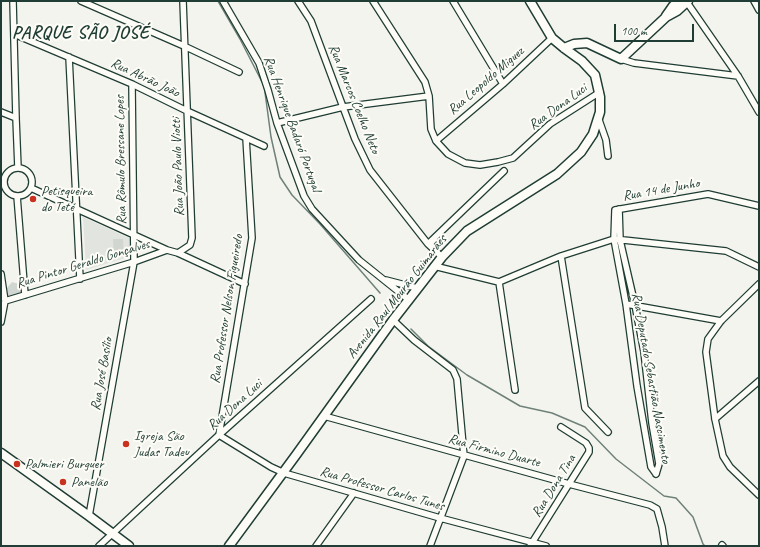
<!DOCTYPE html>
<html>
<head>
<meta charset="utf-8">
<style>
	body { margin:0 }
	#map { position:relative; width:760px; height:547px; overflow:hidden; background:#f4f4ef; font-family:Caveat,sans-serif }
	canvas { display:block }
	.frame { position:absolute; inset:0; border:2px solid #1f3d34; pointer-events:none }
	.scale { position:absolute; left:614px; top:24px; width:80px; height:18px; box-sizing:border-box; border:2px solid #1f3d34; border-top:0; padding-left:5px; font-size:12px; line-height:14px; white-space:nowrap; color:#1f3d34; -webkit-text-stroke:3px #fdfcf7; paint-order:stroke }
</style>
</head>
<body>
<div id="map">
<canvas width="760" height="547"></canvas>
<div class="frame"></div>
<div class="scale">100 m</div>
</div>
<script>
const ctx = document.querySelector('canvas').getContext('2d');
ctx.lineJoin = 'round';
function fill(path, color) { ctx.fillStyle = color; ctx.fill(path, 'evenodd'); }
const shape = rows => new Path2D(rows.map(r => 'M' + r).join(''));
function strokePath(path, color, width, dash) { ctx.strokeStyle = color; ctx.lineWidth = width; ctx.lineCap = dash ? 'butt' : 'round'; ctx.setLineDash(dash || []); ctx.stroke(path); }
function label(font, color, halo, rows, align = 'center') {
  ctx.font = font + ' Caveat,sans-serif'; ctx.lineWidth = 4; ctx.setLineDash([]); ctx.textBaseline = 'middle'; ctx.strokeStyle = halo; ctx.fillStyle = color; for (const [text, x, y, turn = 0] of rows) {
    ctx.save(); ctx.translate(x, y); ctx.rotate((+turn || 0) * Math.PI / 180); ctx.textAlign = isNaN(turn) ? turn : align; if (halo) ctx.strokeText(text, 0, 0); ctx.fillText(text, 0, 0); ctx.restore();
  }
}
fill(shape([
	[83,217,129,238,131,240,131,254,129,257,86,270]
]), '#e2e5df');
fill(shape([
	[113,239,123,239,124,256,114,257],
	[12,282,19,284,22,292,20,295,10,297,8,295,7,288]
]), '#d1d6d1');
strokePath(shape([
	[218,1,240,39,262,82],
	[264,85,271,137,280,177,292,195,320,224,380,293],
	[411,329,428,346,467,375,520,406,552,413,585,427,616,459,664,496,676,498,693,517,703,544,705,546]
]), '#6e8179', 1.5);
const street = shape([
	[13,1,16,118,18,168],
	[81,1,184,46,239,72],
	[223,1,259,63,268,90,277,123,304,196,312,209,359,260,409,300],
	[298,1,311,21,343,107,355,139,370,170,428,244,442,257],
	[373,1,425,82,429,96,431,129,436,141,448,154,465,163,480,165,498,162,513,158,550,124,600,92],
	[453,1,503,84],
	[686,1,738,76,759,112],
	[754,1,759,10],
	[14,34,132,84,187,111,264,146],
	[69,57,80,279],
	[621,59,634,63,738,76],
	[1,112,16,118],
	[599,120,606,140,608,156],
	[277,123,343,107,429,96],
	[246,138,252,238,219,435,271,467,284,473,440,518,546,546],
	[436,141,503,84,552,38],
	'4 182a14 14 0 1 1 28 0a14 14 0 1 1-28 0Z',
	[31,188,77,209,167,250,178,253,245,284],
	[17,196,25,295],
	[619,209,620,240,635,305,644,352,652,423,659,464,656,474],
	[428,244,504,171],
	[178,253,190,245,192,238,183,1],
	[561,256,585,408,608,432],
	[434,266,499,282,561,256,614,239,726,251,759,267],
	[1,274,5,301,1,322],
	[386,280,417,288],
	[499,282,515,390],
	[759,284,721,321,708,339,706,352,715,419,723,456,730,467,759,495],
	[5,301,134,262,167,250],
	[626,304,721,321],
	[393,320,414,340,453,370,457,379,464,456,430,546],
	[324,416,569,484,650,505,657,509,662,527,665,546],
	[715,419,759,381],
	[656,474,651,467,637,386,626,304,614,239,615,210,708,194,759,206],
	[89,516,134,262,132,84],
	[722,545,723,546],
	[99,546,219,435,371,299],
	[316,546,354,493],
	[530,546,589,452,589,448,586,443,561,427]
]);
const secondary = shape([
	[666,16,673,6,678,1],
	[564,48,574,44,587,43,621,59,666,17,677,11,688,1],
	[1,453,89,516,129,546],
	[229,546,296,455,393,320,442,257,467,231,557,174,581,152,593,134,600,112,600,97,595,75,582,61,564,48,552,38,530,1]
]);
strokePath(street, '#1f3d34', 8);
strokePath(secondary, '#1f3d34', 11);
strokePath(street, '#fdfcf7', 5.5);
strokePath(secondary, '#fdfcf7', 8);
for (const [x, y, r, color] of [
	[33,199,4,"#c8321e"],
	[126,444,4,"#c8321e"],
	[17,464,4,"#c8321e"],
	[63,482,4,"#c8321e"]
]) { const dot = new Path2D(); dot.arc(x, y, r, 0, 2 * Math.PI); ctx.fillStyle = color; ctx.fill(dot); strokePath(dot, '#fdfcf7', 1.5); }
label('14px', '#1f3d34', '#fdfcf7', [
	["Rua Abrão João",145,78,25],
	["Rua Leopoldo Miguez",486,81,-41],
	["Rua Marcos Coelho Neto",354,99,68],
	["Rua Dona Luci",558,107,-36],
	["Rua Henrique Badaró Portugal",292,124,70],
	["Rua Rômulo Bressane Lopes",121,160,-91],
	["Rua João Paulo Viotti",178,167,-92],
	["Rua 14 de Junho",661,190,-10],
	["Rua Pintor Geraldo Gonçalves",83,264,-17],
	["Avenida Raul Mourão Guimarães",397,297,-52],
	["Rua Professor Nelson Figueiredo",227,309,-81],
	["Rua José Basílio",102,374,-80],
	["Rua Deputado Sebastião Nascimento",651,378,80],
	["Rua Dona Luci",235,405,-42],
	["Rua Firmino Duarte",494,451,15],
	["Rua Dona Tina",554,486,-58],
	["Rua Professor Carlos Tunes",382,489,16]
]);
label('14px', '#1f3d34', '#fdfcf7', [
	["Petisqueira",41,191],
	["do Teté",41,207],
	["Igreja São",134,436],
	["Judas Tadeu",134,452],
	["Palmieri Burguer",25,464],
	["Panelão",71,482]
], 'left');
ctx.letterSpacing = '1px';
label('bold 18px', '#1f3d34', '#fdfcf7', [
	["PARQUE SÃO JOSÉ",81,33]
]);
ctx.letterSpacing = '0px';
</script>
</body>
</html>
